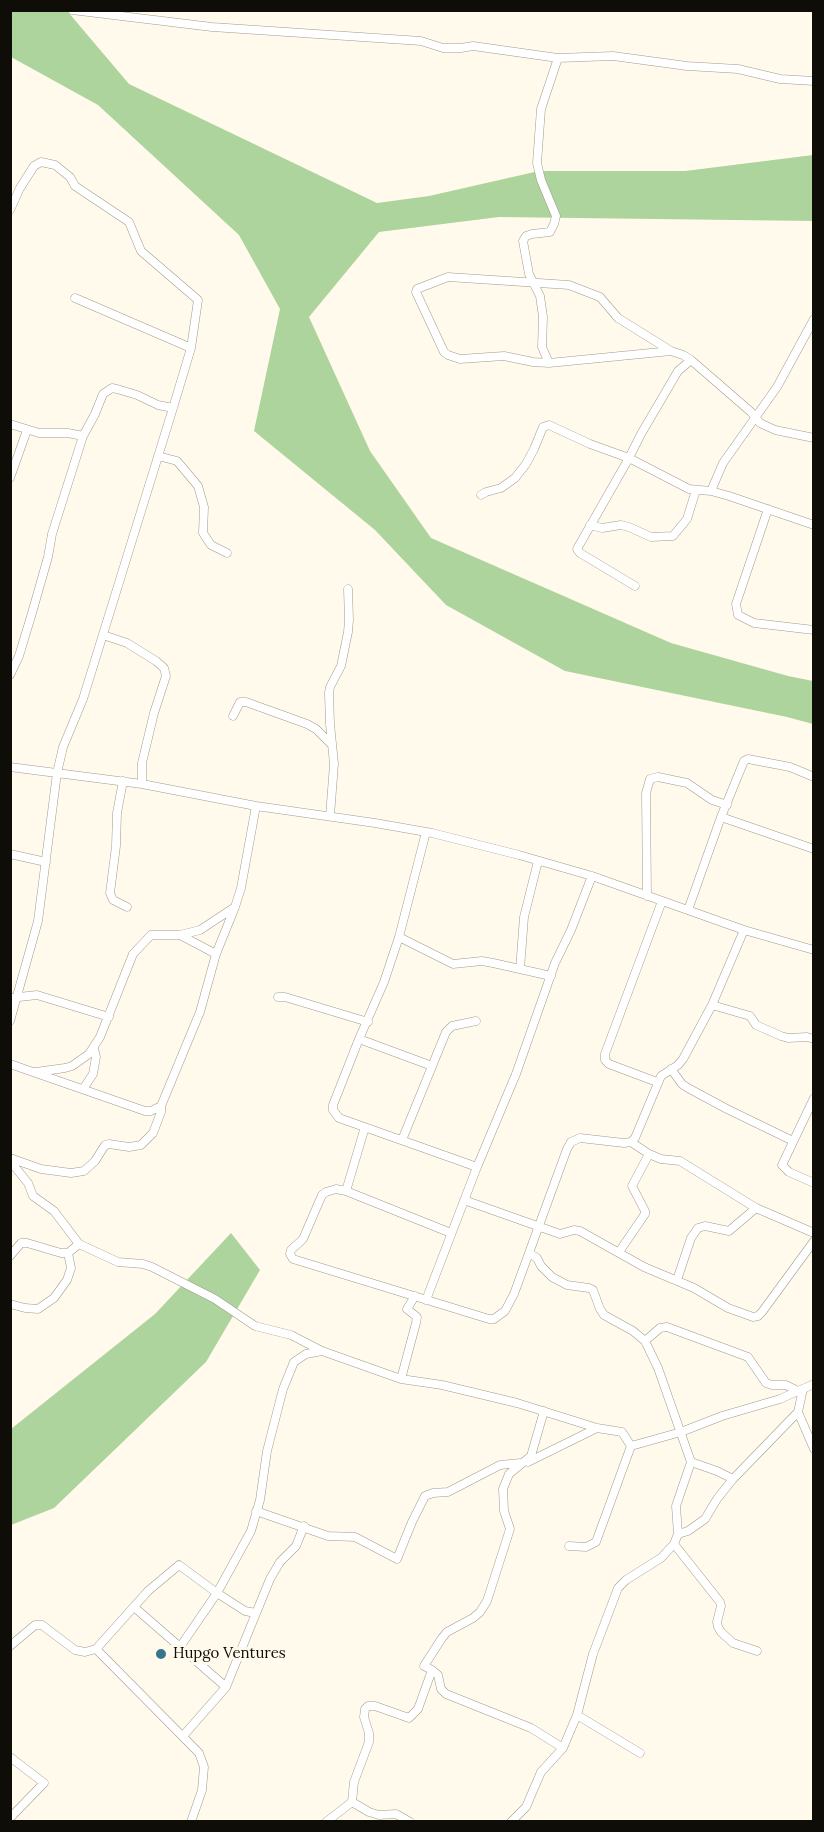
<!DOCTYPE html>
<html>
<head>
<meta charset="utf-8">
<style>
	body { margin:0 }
	#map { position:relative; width:824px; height:1832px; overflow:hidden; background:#fffaeb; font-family:Lora,serif }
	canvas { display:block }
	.frame { position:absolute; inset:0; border:12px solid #0e0d08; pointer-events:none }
</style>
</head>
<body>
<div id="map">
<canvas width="824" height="1832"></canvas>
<div class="frame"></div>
</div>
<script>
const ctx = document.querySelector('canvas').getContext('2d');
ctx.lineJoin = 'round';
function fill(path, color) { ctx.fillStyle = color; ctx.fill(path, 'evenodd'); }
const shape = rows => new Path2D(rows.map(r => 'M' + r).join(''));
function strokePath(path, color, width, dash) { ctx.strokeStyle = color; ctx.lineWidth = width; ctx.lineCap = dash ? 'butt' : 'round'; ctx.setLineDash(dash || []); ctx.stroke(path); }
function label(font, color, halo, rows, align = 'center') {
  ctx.font = font + ' Lora,serif'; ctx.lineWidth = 6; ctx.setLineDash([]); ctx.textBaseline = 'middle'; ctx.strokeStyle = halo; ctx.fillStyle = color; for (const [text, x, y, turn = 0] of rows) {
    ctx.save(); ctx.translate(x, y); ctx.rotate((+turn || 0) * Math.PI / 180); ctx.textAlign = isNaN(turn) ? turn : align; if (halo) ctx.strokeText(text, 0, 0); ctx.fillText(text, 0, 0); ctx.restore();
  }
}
fill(shape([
	[42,10,68,12,129,84,377,203,429,196,539,171,685,171,813,155,813,221,499,217,379,232,309,317,370,451,431,538,671,643,788,676,813,681,813,724,787,717,565,671,446,605,375,530,254,431,280,309,239,235,98,105,11,57,11,11],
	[231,1233,260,1270,206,1362,54,1508,11,1525,11,1429,155,1314]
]), '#aed49d');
const street = shape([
	[72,10,212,27,421,41,443,48,461,48,473,46,558,58,613,56,687,66,738,69,780,79,814,81],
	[10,210,20,188,34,166,41,162,55,165,70,177,75,186,129,222,141,251,198,300,191,348,173,408,158,405,137,395,117,389,112,388,103,394,95,414,83,436,52,534,48,557,32,613,19,656,10,675],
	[75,298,191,348],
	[671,351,549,363,533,362,504,356,460,359,448,355,444,352,416,292,417,289,448,277,569,285,600,297,618,318,671,351,683,355,691,360,751,412,760,423,775,430,814,438],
	[549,363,542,347,543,317,540,296,529,274,523,241,526,236,532,234,550,232,554,224,556,216,541,180,537,163,541,109,558,58],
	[10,424,39,433,68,433,83,436],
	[158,456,177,461,198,486,204,507,203,533,211,545,227,553],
	[10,478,27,430],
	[711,491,723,463,777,387,814,319],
	[481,495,486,492,501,488,515,478,526,464,534,449,543,427,549,425,590,444,629,458,689,489,711,491,729,496,814,525],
	[768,509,736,604,738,615,754,623,814,630],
	[590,525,602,528,621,525,629,527,651,537,673,536,687,519,696,490],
	[635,586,580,553,577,549,629,458,641,434,678,371,691,360],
	[103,635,127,643,156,661,164,668,166,676,154,713,142,763,142,784],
	[233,716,240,702,246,702,307,724,316,729,331,744],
	[10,767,142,784,256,806,375,823,432,833,519,855,592,876,744,930,814,950],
	[123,781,117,813,116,846,110,893,113,900,127,907],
	[330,816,334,764,330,724,329,693,330,687,341,666,348,632,349,620,348,589],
	[721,817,814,849],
	[426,832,399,937,384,982,359,1039,333,1105,333,1110,339,1118,477,1167],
	[10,854,46,862],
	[647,896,646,793,650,779,658,777,687,783,712,800,727,805],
	[688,910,721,817,744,761,748,759,790,767,814,777],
	[180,935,216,954],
	[399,937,453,964,482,961,493,963,551,976],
	[520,969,524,917,538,861],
	[278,997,285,997,368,1022],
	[10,998,37,995,109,1017],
	[712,1005,750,1016,756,1025,781,1036,788,1038,807,1037,814,1039],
	[10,1021,38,921,57,773,63,747,83,699,173,408],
	[359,1039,432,1066],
	[10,1064,145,1111,151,1111,161,1106,200,1012,216,954,235,907,241,888,256,806],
	[671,1069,682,1084,688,1088,727,1109,793,1141],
	[36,1072,65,1068,72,1066,89,1054,100,1037,133,954,151,935,180,935,200,930,235,907],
	[657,1082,609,1064,605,1060,605,1054,662,901],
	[83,1089,93,1074,96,1057,94,1048],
	[814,1098,782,1165,789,1172,814,1183],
	[402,1140,446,1032,452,1026,476,1021],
	[631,1142,635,1138,661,1076,678,1065,683,1059,712,1005,744,930],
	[10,1158,41,1169,71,1173,84,1171,95,1161,105,1145,109,1144,129,1147,141,1145,153,1133,161,1112,161,1106],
	[10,1161,28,1183,33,1196,54,1211,79,1244,118,1262,143,1264,152,1267,215,1299,255,1326,291,1335,322,1351],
	[346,1191,365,1127],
	[464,1200,560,1234,574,1230,580,1231,644,1267,694,1288,728,1308,753,1317,758,1316,762,1312,814,1241],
	[451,1233,346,1191,336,1189,326,1192,322,1195,303,1239,291,1250,290,1254,293,1259,489,1319,494,1319,505,1311,514,1294,567,1149,571,1142,580,1138,624,1143,631,1142,649,1154,661,1159,680,1161,756,1208,814,1233],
	[619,1252,645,1214,645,1211,632,1186,649,1154],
	[10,1256,21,1243,27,1243,61,1253,68,1253],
	[677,1280,691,1238,698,1228,705,1226,729,1231,756,1208],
	[426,1300,477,1167,516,1074,555,963,571,930,592,876],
	[10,1304,25,1308,38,1309,54,1298,67,1280,71,1268,68,1253,79,1244],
	[645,1341,660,1328,667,1327,748,1357,766,1383,772,1385,786,1385,798,1391],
	[401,1379,416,1323,417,1317,407,1309,415,1296],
	[803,1389,798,1412,814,1449],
	[528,1462,597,1428],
	[691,1462,717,1471,733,1479],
	[256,1511,328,1536,355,1537,397,1559,412,1522,425,1496,433,1493,448,1492,500,1465,521,1463],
	[678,1534,688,1531,705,1519,717,1499,733,1479,798,1412],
	[674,1544,720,1602,721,1606,717,1622,718,1627,721,1632,733,1643,757,1651],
	[569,1546,586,1547,596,1542,631,1446],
	[134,1607,226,1687],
	[10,1646,35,1625,42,1625,75,1650,85,1652,96,1649,148,1591,179,1565,217,1593,251,1531,260,1500,267,1451,283,1389,294,1362,306,1354,322,1351,401,1379,442,1385,517,1403,597,1428,622,1432,631,1446,681,1432,722,1416,780,1399,814,1384],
	[180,1647,217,1593,245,1611,256,1613],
	[96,1649,199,1753,204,1767,202,1790,191,1822],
	[432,1670,438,1675,441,1689,446,1694,531,1728,563,1748],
	[577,1715,640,1753],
	[183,1736,226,1687,270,1579,280,1562,296,1546,304,1526],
	[10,1757,44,1783,10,1818],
	[352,1802,354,1782,369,1742,369,1733,364,1717,365,1709,368,1706,375,1706,409,1718,418,1709,432,1670,424,1666,442,1638,447,1632,473,1618,480,1612,487,1601,510,1529,504,1511,503,1489,509,1474,531,1456,544,1411],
	[326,1822,352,1802,369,1812,379,1815,396,1814,410,1822],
	[511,1822,526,1807,541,1772,563,1748,577,1715,593,1654,618,1588,626,1580,661,1558,674,1544,678,1534,676,1506,691,1462,658,1368,645,1341,633,1331,604,1315,600,1309,593,1290,589,1288,567,1285,552,1277,541,1266,537,1258,529,1253]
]);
strokePath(street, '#9f9b8d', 9);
strokePath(street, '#fff', 8);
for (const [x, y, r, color] of [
	[161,1654,6,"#39748c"]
]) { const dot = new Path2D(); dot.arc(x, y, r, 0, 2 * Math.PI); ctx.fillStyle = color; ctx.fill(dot); strokePath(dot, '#fffaeb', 2); }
label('15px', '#0e0d08', '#fffaeb', [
	["Hupgo Ventures",173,1654]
], 'left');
</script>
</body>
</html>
